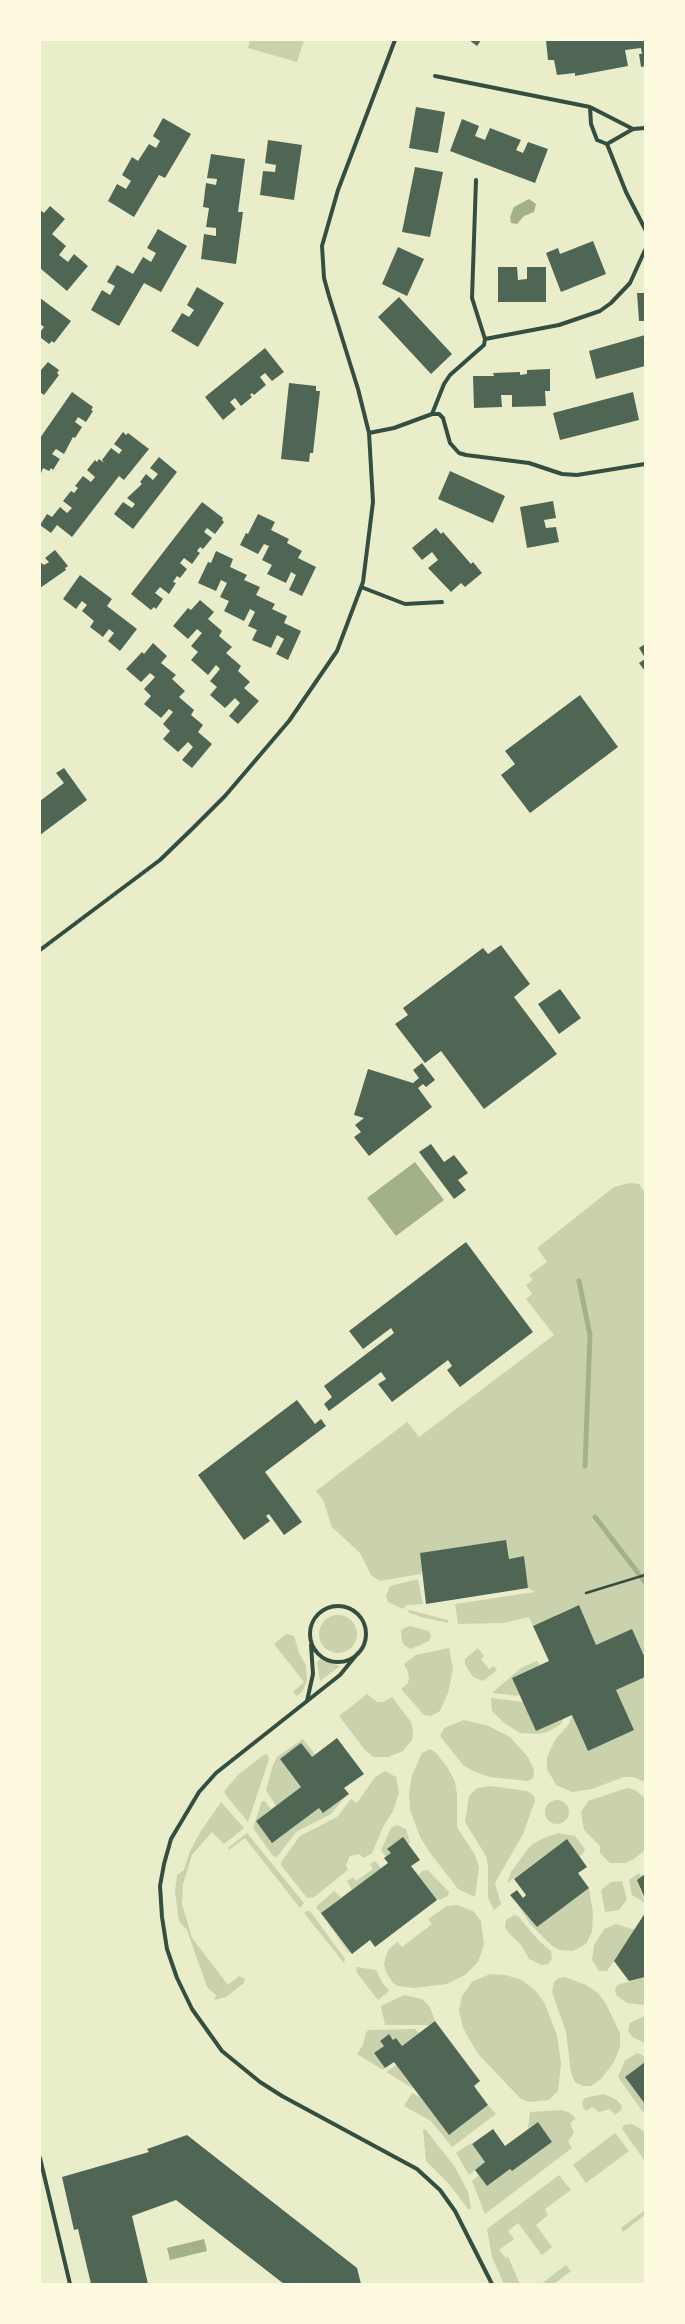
<!DOCTYPE html>
<html>
<head>
<meta charset="utf-8">
<style>
	body { margin:0 }
	#map { position:relative; width:685px; height:2324px; overflow:hidden; background:#e9edc9; font-family:"Public Sans",sans-serif }
	canvas { display:block }
	.frame { position:absolute; inset:0; border:41px solid #fefae0; pointer-events:none }
</style>
</head>
<body>
<div id="map">
<canvas width="685" height="2324"></canvas>
<div class="frame"></div>
</div>
<script>
const ctx = document.querySelector('canvas').getContext('2d');
ctx.lineJoin = 'round';
function fill(path, color) { ctx.fillStyle = color; ctx.fill(path, 'evenodd'); }
const shape = rows => new Path2D(rows.map(r => 'M' + r).join(''));
function strokePath(path, color, width, dash) { ctx.strokeStyle = color; ctx.lineWidth = width; ctx.lineCap = dash ? 'butt' : 'round'; ctx.setLineDash(dash || []); ctx.stroke(path); }
fill(shape([
	[250,40,304,40,297,62,248,48],
	[630,1183,639,1184,645,1193,645,1658,596,1645,578,1605,533,1626,529,1617,503,1623,458,1624,455,1604,535,1592,528,1588,524,1556,509,1559,506,1540,421,1572,421,1574,380,1581,371,1575,360,1553,332,1527,323,1500,316,1491,407,1422,419,1437,554,1335,526,1299,532,1294,526,1285,533,1280,529,1275,547,1262,537,1248,614,1187],
	[418,1579,423,1604,407,1605,403,1609,388,1602,386,1596,390,1586],
	[409,1610,448,1620,448,1623,421,1617,408,1612],
	'319 1634a19 19 0 1 1 38 0a19 19 0 1 1-38 0Z',
	[410,1626,429,1631,431,1636,429,1641,411,1649,405,1646,402,1642,401,1631,404,1628],
	[286,1634,294,1636,299,1653,306,1665,307,1681,302,1692,297,1696,293,1692,304,1682,274,1644],
	[449,1648,453,1669,448,1693,440,1711,431,1716,424,1715,401,1689,408,1683,409,1678,408,1672,404,1664,416,1655],
	[478,1648,484,1656,481,1659,489,1669,494,1666,497,1670,483,1681,473,1677,465,1664,465,1659],
	[320,1659,340,1666,320,1681,317,1662],
	[537,1661,540,1665,512,1678,520,1696,492,1693,521,1668],
	[645,1677,645,1782,633,1777,624,1777,592,1789,572,1792,556,1785,547,1769,547,1757,555,1740,569,1724,572,1715,616,1690],
	[367,1694,377,1702,383,1702,392,1697,411,1722,413,1731,412,1740,403,1751,388,1757,373,1757,365,1750,339,1716],
	[491,1698,523,1702,536,1731,564,1718,560,1725,547,1732,538,1734,520,1733,504,1723,492,1711],
	[464,1720,489,1726,510,1737,528,1757,534,1770,533,1778,528,1781,490,1777,475,1772,463,1765,440,1736,444,1728],
	[303,1739,315,1754,312,1757,301,1787,276,1806,266,1790,273,1765,277,1757],
	[430,1749,436,1753,448,1768,455,1782,457,1794,457,1827,475,1855,479,1867,475,1897,458,1889,431,1854,420,1837,410,1810,409,1793,412,1775,422,1753],
	[265,1754,268,1755,269,1759,248,1822,225,1794,225,1790,239,1774],
	[385,1771,396,1777,399,1792,393,1811,384,1825,372,1853,364,1858,359,1854,350,1856,346,1865,348,1870,314,1897,307,1898,281,1865,281,1862,300,1836,337,1817,351,1799,357,1803,375,1777],
	[490,1786,527,1791,534,1796,535,1801,523,1834,495,1883,501,1904,494,1910,488,1898,488,1867,486,1856,465,1822,469,1796,477,1788],
	[627,1788,635,1790,645,1798,645,1850,634,1859,625,1863,610,1863,600,1853,600,1846,584,1830,581,1812,588,1801],
	[346,1796,331,1814,296,1832,277,1857,273,1856,253,1828,262,1801,265,1801,271,1809,256,1821,319,1808,323,1813],
	'545 1812a12 12 0 1 1 24 0a12 12 0 1 1-24 0Z',
	[221,1802,244,1828,224,1844,212,1832,192,1855,183,1884,182,1904,192,1938,228,1985,239,1976,245,1979,244,1983,226,1997,214,2000,216,1995,207,1987,187,1930,179,1921,175,1892,177,1875,184,1870,190,1851,201,1831],
	[397,1825,406,1829,410,1843,387,1849,391,1853,386,1857,381,1850,391,1828],
	[247,1833,304,1903,300,1908,245,1838,229,1850,228,1848],
	[558,1833,575,1836,585,1849,583,1854,579,1856,567,1840,507,1883,511,1872,531,1845,544,1838],
	[375,1861,381,1868,352,1890,347,1881,353,1877,356,1881,373,1869,370,1864],
	[428,1870,449,1892,448,1896,439,1900,434,1898,418,1876,422,1871],
	[639,1873,642,1876,637,1880,645,1903,632,1895,629,1880],
	[622,1881,627,1899,619,1910,605,1912,601,1890,611,1882],
	[589,1888,593,1913,592,1932,586,1944,573,1951,560,1950,551,1945,531,1925,518,1905,519,1904,537,1927],
	[334,1891,341,1897,321,1913,350,1952,349,1953,316,1907],
	[457,1905,473,1911,481,1921,484,1945,478,1962,465,1975,447,1984,414,1988,398,1986,393,1983,386,1972,384,1963,388,1950,397,1942,402,1947,432,1924,428,1919,447,1906],
	[307,1911,310,1911,345,1959,344,1963,304,1913],
	[514,1915,518,1916,539,1941,551,1951,552,1959,548,1964,542,1965,529,1959,522,1946,508,1932,505,1927,506,1920],
	[616,1924,635,1930,607,1971,599,1971,592,1960,594,1945,604,1929],
	[356,1967,376,1970,383,1984,389,1990,387,1993,378,2000,357,1973],
	[490,1974,505,1975,520,1979,534,1989,544,2002,557,2035,561,2063,558,2091,549,2100,529,2102,520,2098,478,2054,463,2028,459,2011,462,1996,472,1982],
	[565,1977,586,1985,598,1993,606,2004,620,2033,620,2046,614,2062,601,2079,591,2086,583,2086,575,2082,571,2073,566,2032,552,1992,554,1982,559,1978],
	[645,1977,645,2005,627,2003,617,1996,615,1990,617,1985],
	[404,1995,422,1999,430,2007,435,2021,430,2025,385,2025,381,2006],
	[645,2016,645,2043,632,2037,628,2030,630,2023],
	[415,2029,419,2033,402,2046,396,2038,393,2040,389,2034,380,2041,384,2046,374,2053,385,2068,383,2070,357,2054,363,2045,366,2032,369,2030],
	[638,2053,645,2057,645,2062,625,2077,645,2104,645,2115,618,2077,625,2060],
	[396,2065,414,2089,386,2072],
	[412,2093,420,2097,449,2135,488,2105,496,2114,452,2147,431,2121,404,2106],
	[604,2094,617,2100,622,2106,621,2110,615,2115,610,2109,599,2112,592,2107,586,2111,583,2107,582,2102,585,2098],
	[561,2110,568,2112,576,2118,570,2123,574,2133,568,2141,572,2148,485,2214,472,2181,479,2175,487,2186,510,2169,512,2171,552,2142,538,2122,528,2129,530,2112],
	[632,2124,645,2132,645,2161,622,2129,624,2125],
	[425,2129,455,2167,468,2192,471,2209,468,2209,449,2184,426,2161,423,2130],
	[615,2133,629,2151,586,2183,573,2165],
	[471,2143,485,2162,469,2175,456,2153],
	[559,2175,571,2190,545,2209,548,2215,536,2225,552,2247,542,2255,518,2223,508,2231,514,2239,499,2250,506,2258,508,2257,520,2284,504,2284,492,2257,487,2229],
	[645,2210,645,2215,623,2232,621,2228],
	[566,2265,571,2271,554,2284,541,2284]
]), '#cad2ad');
fill(shape([
	[529,199,536,204,534,212,524,216,517,224,511,223,510,217,514,207],
	[415,1162,444,1200,396,1236,367,1198],
	[204,2239,207,2251,170,2260,167,2248]
]), '#a3b18a');
strokePath(shape([
	[579,1281,590,1335,585,1466],
	[595,1517,645,1582]
]), '#a3b18a', 5);
fill(shape([
	[469,40,481,40,477,46],
	[546,40,645,40,645,66,641,67,639,54,642,54,641,48,625,50,628,66,575,76,575,73,557,75,554,60,548,60],
	[416,107,445,112,438,153,409,148],
	[163,118,191,134,165,178,159,175,134,217,108,201,117,184,126,189,131,181,122,175,132,157,138,161,149,144,156,148,160,141,153,136],
	[462,119,479,126,475,136,485,140,490,128,521,140,516,150,523,153,528,142,548,149,535,183,450,151],
	[268,140,302,145,294,200,260,195,263,171,275,172,276,165,265,163],
	[211,154,245,159,238,212,243,212,236,264,201,259,204,234,216,236,216,228,206,227,209,208,203,207,206,183,216,185,217,179,207,178],
	[415,167,443,172,430,237,402,232],
	[50,206,65,219,52,234,66,246,59,255,68,262,74,254,88,266,67,291,40,268,40,210,44,213],
	[158,229,187,246,161,292,144,283,119,326,91,310,102,290,110,295,115,286,107,282,117,265,133,274,143,257,151,262,156,253,147,248],
	[593,241,606,274,561,292,546,253,558,248,560,254],
	[398,247,424,259,407,296,382,284],
	[498,267,517,267,518,280,527,279,527,267,546,267,546,302,498,302],
	[197,287,224,303,198,347,171,331,182,313,189,317,194,310,187,305],
	[637,293,645,293,645,321,639,321],
	[399,297,452,354,431,374,378,317],
	[40,298,71,321,54,343,52,341,49,344,40,337,40,332,44,327,40,324],
	[645,335,645,366,596,379,589,351],
	[265,348,284,372,272,381,265,373,260,377,266,385,254,395,252,393,250,395,252,397,241,406,235,398,230,402,236,409,223,420,205,397],
	[48,362,59,370,57,373,59,375,44,395,40,392,40,369,41,370],
	[550,369,550,391,545,391,546,406,512,407,512,395,501,395,502,407,474,408,473,376,494,376,493,373,520,372,520,375,527,374,527,370],
	[289,383,316,386,316,391,320,391,313,453,310,453,309,462,281,459],
	[72,392,93,407,91,410,93,411,86,422,78,417,75,422,82,427,75,438,73,437,64,454,56,449,52,454,60,459,53,470,51,468,49,471,43,468,40,476,40,438],
	[633,392,639,420,560,440,553,413],
	[123,432,126,435,128,433,149,449,124,480,119,476,72,537,57,525,51,533,40,525,47,514,52,517,60,507,67,513,72,508,63,501,71,491,74,493,78,488,75,486,83,476,91,482,95,477,87,470,95,460,97,462,99,459,104,463,102,460,111,448,119,454,122,450,114,444],
	[159,457,177,472,133,529,114,514,123,502,132,508,135,504,127,498,142,484,140,482,146,474,153,480,158,474,150,468],
	[450,471,505,496,493,523,438,499],
	[553,501,556,518,544,520,546,528,556,527,559,542,527,548,520,507],
	[202,502,223,518,222,520,224,522,215,534,207,528,204,532,212,538,203,549,200,547,197,551,200,553,192,564,184,558,180,563,187,569,180,578,177,576,173,582,176,583,169,594,160,587,155,593,163,599,156,609,154,607,151,610,131,594],
	[258,514,275,522,271,530,289,539,287,543,302,551,298,558,316,567,302,596,289,590,296,575,291,572,286,583,267,574,272,565,262,560,269,546,264,544,258,554,240,545,246,533,248,534],
	[436,528,441,534,443,532,471,564,473,562,482,573,465,587,461,583,451,592,428,568,438,560,432,552,422,560,412,548],
	[55,550,68,566,65,568,66,570,40,588,40,562,44,565,49,562,45,558],
	[216,551,233,559,230,567,247,575,244,580,260,587,256,595,275,604,272,609,287,616,284,623,301,631,288,660,276,654,284,639,277,635,271,648,252,640,257,630,248,626,255,612,250,609,244,621,224,611,229,601,220,597,227,583,221,580,216,591,198,583,208,562,211,563],
	[80,575,112,599,107,606,137,629,120,651,108,641,114,633,109,629,103,637,90,627,94,621,82,611,87,605,82,601,76,609,63,599],
	[200,600,214,612,208,619,222,631,219,636,232,647,226,653,241,666,238,671,250,682,244,688,259,701,238,724,229,716,240,703,235,698,225,708,210,695,217,687,210,681,220,669,216,665,208,675,191,660,198,652,191,646,202,633,197,629,188,639,173,626,188,608,191,610],
	[153,643,167,656,161,663,176,675,172,679,185,691,179,697,194,710,191,715,203,725,198,732,212,744,192,768,182,760,193,747,188,742,178,752,163,739,170,731,163,724,173,712,169,709,161,718,144,704,151,696,144,689,155,677,150,673,141,682,126,669,142,652,144,654],
	[645,644,645,658,639,648],
	[645,659,645,671,639,663],
	[580,695,618,747,530,813,501,775,515,764,505,751],
	[64,768,87,800,40,835,40,801,64,783,56,773],
	[501,945,530,984,514,997,557,1054,484,1109,441,1051,425,1063,395,1024,408,1015,403,1008,483,948,488,954],
	[560,989,581,1018,559,1034,538,1004],
	[422,1063,435,1080,426,1087,423,1084,418,1088,432,1107,369,1156,354,1137,361,1132,355,1125,364,1118,354,1115,368,1069,413,1083,419,1078,413,1070],
	[431,1144,444,1162,454,1155,468,1173,458,1180,466,1190,454,1199,419,1152],
	[466,1242,533,1332,460,1387,447,1370,452,1366,448,1360,392,1402,378,1384,386,1379,381,1372,329,1411,324,1404,332,1397,324,1386,394,1333,391,1328,363,1349,349,1331],
	[297,1400,315,1424,321,1419,326,1426,265,1472,302,1522,284,1535,269,1514,266,1516,270,1521,244,1540,198,1475],
	[506,1540,509,1559,524,1556,528,1588,426,1604,420,1553],
	[579,1605,596,1645,632,1629,645,1658,645,1677,616,1690,634,1730,588,1751,572,1715,536,1731,512,1678,549,1661,533,1626],
	[337,1738,364,1774,344,1788,349,1794,323,1813,319,1808,272,1843,256,1821,301,1787,280,1759,301,1743,312,1757],
	[403,1837,420,1860,411,1866,437,1900,375,1947,370,1940,352,1954,321,1913,388,1863,384,1858,391,1853,387,1849],
	[567,1839,587,1867,578,1873,589,1888,537,1927,510,1895,517,1890,523,1898,526,1895,514,1879],
	[645,1874,645,1899,637,1880],
	[645,1913,645,1977,629,1981,614,1961],
	[435,2021,480,2081,474,2086,488,2105,449,2135,394,2062,385,2068,374,2053,384,2046,380,2041,389,2034,393,2040,396,2038,402,2046],
	[645,2062,645,2104,625,2077],
	[538,2122,552,2142,512,2171,510,2169,487,2186,475,2170,485,2162,472,2144,493,2129,505,2146],
	[187,2135,357,2268,361,2284,284,2284,176,2200,132,2216,148,2284,91,2284,78,2229,74,2230,62,2177,149,2152,147,2149]
]), '#4f6655');
strokePath(shape([
	[586,1593,645,1575]
]), '#344e41', 2.5);
strokePath(shape([
	[435,76,590,107,633,129,645,128],
	[590,107,591,124,597,140,607,144,633,129],
	[607,144,626,192,645,229],
	[476,180,472,298,485,339,484,345,450,375,444,384,432,414,439,414,443,418,450,443,459,453,466,455,529,463,562,474,577,475,645,464],
	[485,339,559,325,600,311,611,303,630,283,645,250],
	[369,433,394,428,432,414],
	[361,587,405,604,442,602],
	[40,950,160,860,192,829,225,796,289,721,337,651,363,582,373,502,369,433,358,389,329,296,324,278,322,246,338,190,395,40],
	'310 1634a28 28 0 1 1 56 0a28 28 0 1 1-56 0Z',
	[358,1653,340,1675,216,1773,199,1792,171,1839,164,1864,160,1886,162,1917,167,1949,177,1978,192,2009,222,2051,260,2082,282,2096,417,2169,440,2190,455,2211,492,2284],
	[307,1701,313,1674,311,1645],
	[40,2158,70,2284]
]), '#344e41', 4);
</script>
</body>
</html>
